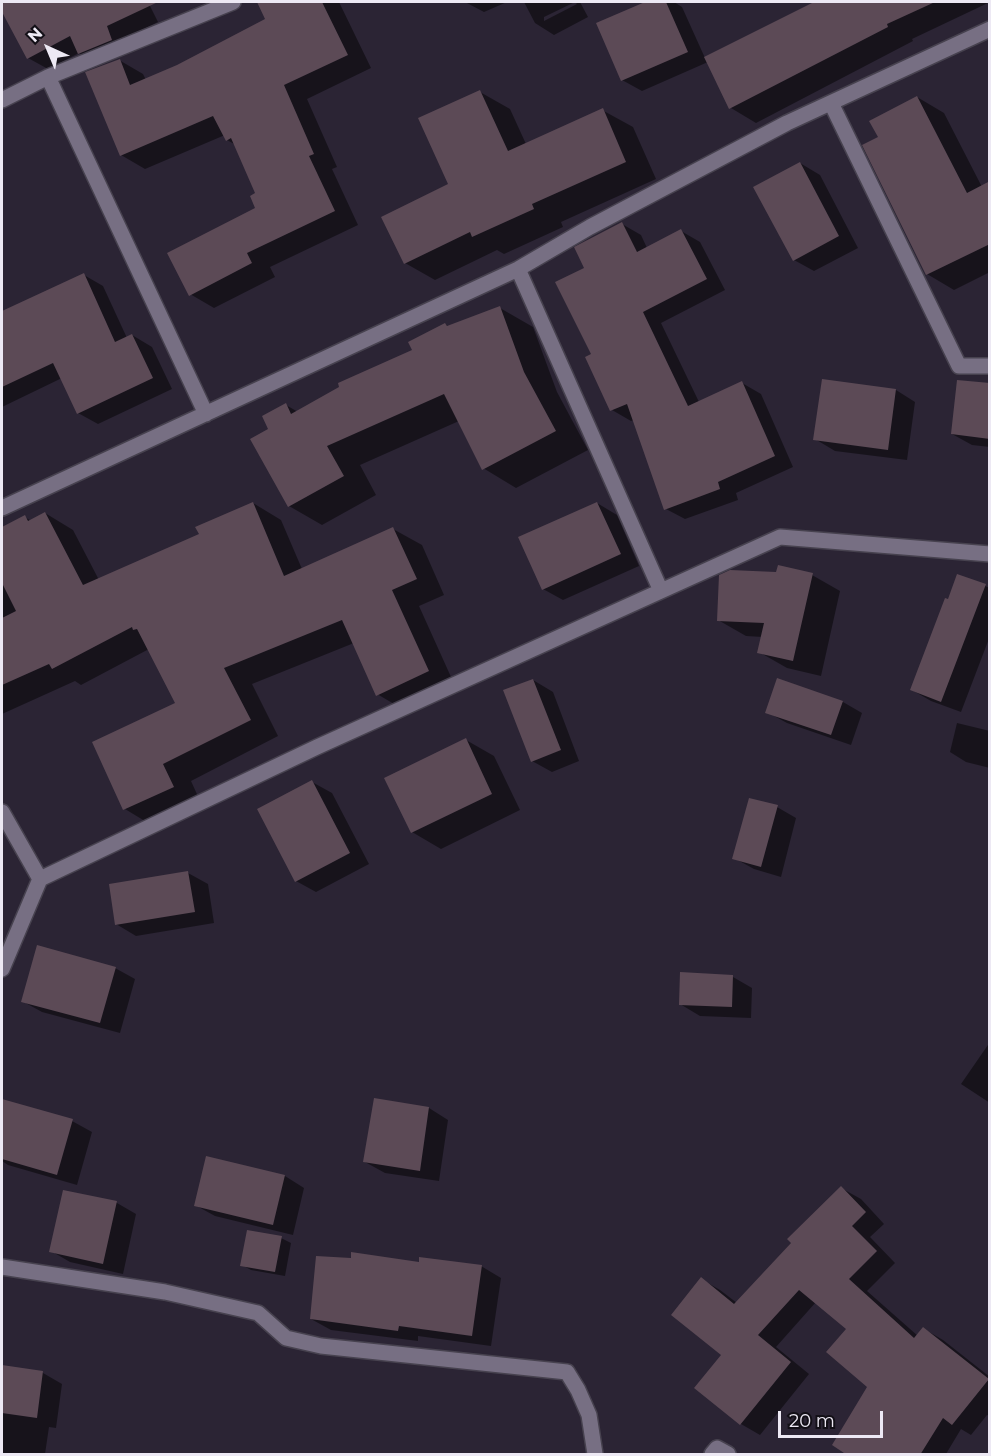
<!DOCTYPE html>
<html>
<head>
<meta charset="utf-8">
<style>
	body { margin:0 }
	#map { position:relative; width:991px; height:1456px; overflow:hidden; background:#2b2434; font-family:Montserrat,sans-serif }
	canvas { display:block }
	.frame { position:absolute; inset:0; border:3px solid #ede9f4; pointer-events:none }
	.north { position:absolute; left:18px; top:18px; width:60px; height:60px; -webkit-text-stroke:4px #120f16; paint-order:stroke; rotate:316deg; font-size:16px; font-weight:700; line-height:24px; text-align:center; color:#ede9f4 }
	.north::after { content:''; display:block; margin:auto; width:21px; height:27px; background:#ede9f4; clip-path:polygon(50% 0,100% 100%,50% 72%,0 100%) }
	.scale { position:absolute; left:778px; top:1411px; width:105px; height:27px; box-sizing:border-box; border:3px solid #ede9f4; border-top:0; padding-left:8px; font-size:18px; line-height:21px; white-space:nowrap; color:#ede9f4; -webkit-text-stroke:4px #120f16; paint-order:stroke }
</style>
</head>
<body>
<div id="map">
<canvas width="991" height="1456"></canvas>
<div class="frame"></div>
<div class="north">N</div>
<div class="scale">20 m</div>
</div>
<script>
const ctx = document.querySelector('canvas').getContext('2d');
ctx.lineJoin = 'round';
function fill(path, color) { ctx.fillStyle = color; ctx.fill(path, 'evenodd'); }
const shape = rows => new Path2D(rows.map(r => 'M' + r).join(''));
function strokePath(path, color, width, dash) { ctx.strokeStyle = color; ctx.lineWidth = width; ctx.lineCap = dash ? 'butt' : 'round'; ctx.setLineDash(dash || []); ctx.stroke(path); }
fill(shape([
	[2,2,148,2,158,22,125,38,131,52,99,65,79,53,48,69,28,58,2,9],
	[258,2,339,2,371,68,307,99,337,167,332,169,358,225,270,267,275,277,214,308,190,294,257,208,257,194,236,145,227,140,225,135,145,169,121,155,119,60,143,74,146,80,177,67,267,20],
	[465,2,507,2,484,12],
	[524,2,575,2,544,17,544,21,577,4,575,2,580,2,588,17,554,35,535,23],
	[649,2,674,2,682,7,705,58,816,2,990,2,912,39,913,41,756,123,731,108,708,62,642,91,622,80,598,24],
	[480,92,510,109,526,144,602,110,633,127,656,179,561,222,563,227,504,254,497,250,435,280,405,263,450,184],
	[917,97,944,113,982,187,990,183,990,272,954,290,927,274,880,137],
	[800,163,820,175,858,248,814,271,794,260],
	[622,224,641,235,647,248,681,231,700,242,725,290,661,323,699,402,742,383,761,394,793,467,736,493,738,500,685,519,666,509,634,420,631,421,612,410,593,355,586,268],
	[84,275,103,286,127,338,132,335,152,347,172,389,98,424,78,413,62,378,2,407,2,313],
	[500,308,533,327,557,392,588,450,516,488,483,468,459,421,360,465,376,495,322,525,289,506,270,430,286,405,298,412,414,350,445,324,449,327],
	[823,381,896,390,915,402,907,460,835,451,815,439],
	[990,384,990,447,972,445,952,434],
	[253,503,281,520,302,569,393,529,422,545,444,595,419,606,456,688,406,711,377,694,354,643,252,684,278,736,191,781,201,803,153,826,125,809,177,703,149,649,81,685,75,681,2,714,2,539,3,538,2,529,25,517,31,521,45,513,73,530,99,580,201,535],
	[597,503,617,515,639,566,563,600,543,589],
	[812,575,840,591,821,676,787,668,759,652,763,637,746,636,718,620],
	[985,586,990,588,990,636,961,712,931,701,912,690],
	[533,680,553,692,579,761,552,772,532,761],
	[778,680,843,702,862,713,851,745,787,723,767,712],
	[957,723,990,731,990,768,966,762,950,752],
	[466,740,494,756,520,810,441,849,412,832],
	[312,782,332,793,369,864,316,892,296,881],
	[777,807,796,818,781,877,754,869,734,858],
	[188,873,208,884,214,923,136,936,116,924],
	[115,968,135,979,120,1033,42,1012,22,1001],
	[733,977,752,988,751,1018,700,1016,680,1004],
	[990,1042,990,1103,961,1084],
	[3,1101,72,1121,92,1132,77,1185,8,1165,2,1161,2,1107],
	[429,1108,448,1120,439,1181,385,1173,365,1162],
	[285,1176,304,1188,293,1235,215,1216,195,1205],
	[841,1188,861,1199,884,1224,870,1237,895,1263,867,1291,918,1336,924,1329,943,1340,990,1377,990,1416,987,1415,971,1435,961,1429,946,1454,850,1454,869,1387,849,1329,816,1302,776,1347,809,1374,760,1435,741,1424,723,1354,701,1279,720,1290,737,1303],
	[64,1191,117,1203,136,1214,123,1274,70,1262,51,1251],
	[281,1238,291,1243,285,1276,251,1270,242,1265],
	[420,1264,481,1266,501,1278,491,1346,418,1336,418,1341,331,1330,311,1319],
	[2,1367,43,1373,62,1384,56,1428,49,1427,45,1454,2,1454]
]), '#0007');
fill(shape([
	[2,2,158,2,107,26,112,40,78,54,70,36,27,59,2,12],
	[257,2,322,2,348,55,284,85,314,154,309,156,335,211,247,253,252,263,189,296,167,253,255,208,250,196,255,193,231,138,226,141,213,116,120,156,85,72,120,59,130,85,177,65,265,19],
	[645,2,666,2,688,52,621,81,596,23],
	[814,2,935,2,887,24,888,27,729,109,704,57],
	[480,90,508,151,603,108,626,162,532,204,534,209,472,237,470,232,404,264,381,217,448,184,418,118],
	[917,96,967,193,990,181,990,244,926,275,862,145,878,137,869,121],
	[800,162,839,236,793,261,753,187],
	[622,222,637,252,681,229,707,279,643,312,688,406,742,381,775,456,718,482,720,489,664,510,627,404,610,411,585,357,591,354,555,282,584,268,574,247],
	[84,273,115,342,132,334,153,378,77,414,53,363,2,387,2,311],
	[500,306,524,372,556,431,482,470,444,394,327,446,344,476,288,507,250,439,268,429,262,416,286,403,291,414,339,387,338,383,412,350,408,342,445,323,447,326],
	[822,379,896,389,888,450,813,440],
	[957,380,990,383,990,439,951,434],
	[253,502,284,576,393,527,417,579,392,590,429,671,376,696,342,620,224,668,251,720,163,764,174,787,123,810,92,742,175,703,137,629,133,630,132,627,52,669,49,664,2,685,2,618,16,611,2,583,2,527,25,515,28,521,45,512,83,585,199,534,195,527],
	[597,502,621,554,542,590,518,537],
	[778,565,813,573,793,661,757,653,764,623,717,621,719,575,730,570,776,572],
	[957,574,986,584,941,702,910,690,945,598,948,599],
	[777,678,843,701,831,735,765,713],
	[533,679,561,750,531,762,503,690],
	[466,738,492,794,411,833,384,778],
	[312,780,350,853,295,882,257,809],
	[749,798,778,805,761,867,732,859],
	[188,871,195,912,115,925,109,884],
	[37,945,116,967,100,1023,21,1002],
	[680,972,733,975,732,1007,679,1005],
	[374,1098,429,1107,420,1171,363,1162],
	[2,1099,73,1119,57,1175,2,1159],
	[206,1156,285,1175,273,1225,194,1206],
	[841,1186,866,1212,852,1226,877,1251,849,1279,914,1338,923,1327,989,1379,952,1425,943,1418,920,1455,847,1455,832,1445,867,1387,826,1352,846,1329,799,1290,758,1335,791,1362,740,1425,694,1388,721,1355,671,1315,701,1277,734,1304,791,1243,787,1239],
	[63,1190,117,1201,103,1264,49,1252],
	[247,1230,282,1236,275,1272,240,1266],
	[351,1252,419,1262,419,1257,482,1265,472,1336,399,1326,398,1331,310,1319,316,1256,351,1258],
	[2,1365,43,1371,37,1418,2,1413]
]), '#5c4a56');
const minor = shape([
	[48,77,206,414],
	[2,100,48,77,233,2],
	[831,103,959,366,990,366],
	[518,269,661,591],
	[2,508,518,269,590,227,787,123,990,29],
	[2,812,40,879,2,969],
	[40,879,317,747,780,537,990,554],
	[2,1267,165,1292,258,1313,286,1338,321,1346,567,1372,578,1390,589,1415,595,1454],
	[712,1454,717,1448,728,1454]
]);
strokePath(minor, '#47424f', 18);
strokePath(minor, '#776f83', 15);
</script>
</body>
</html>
